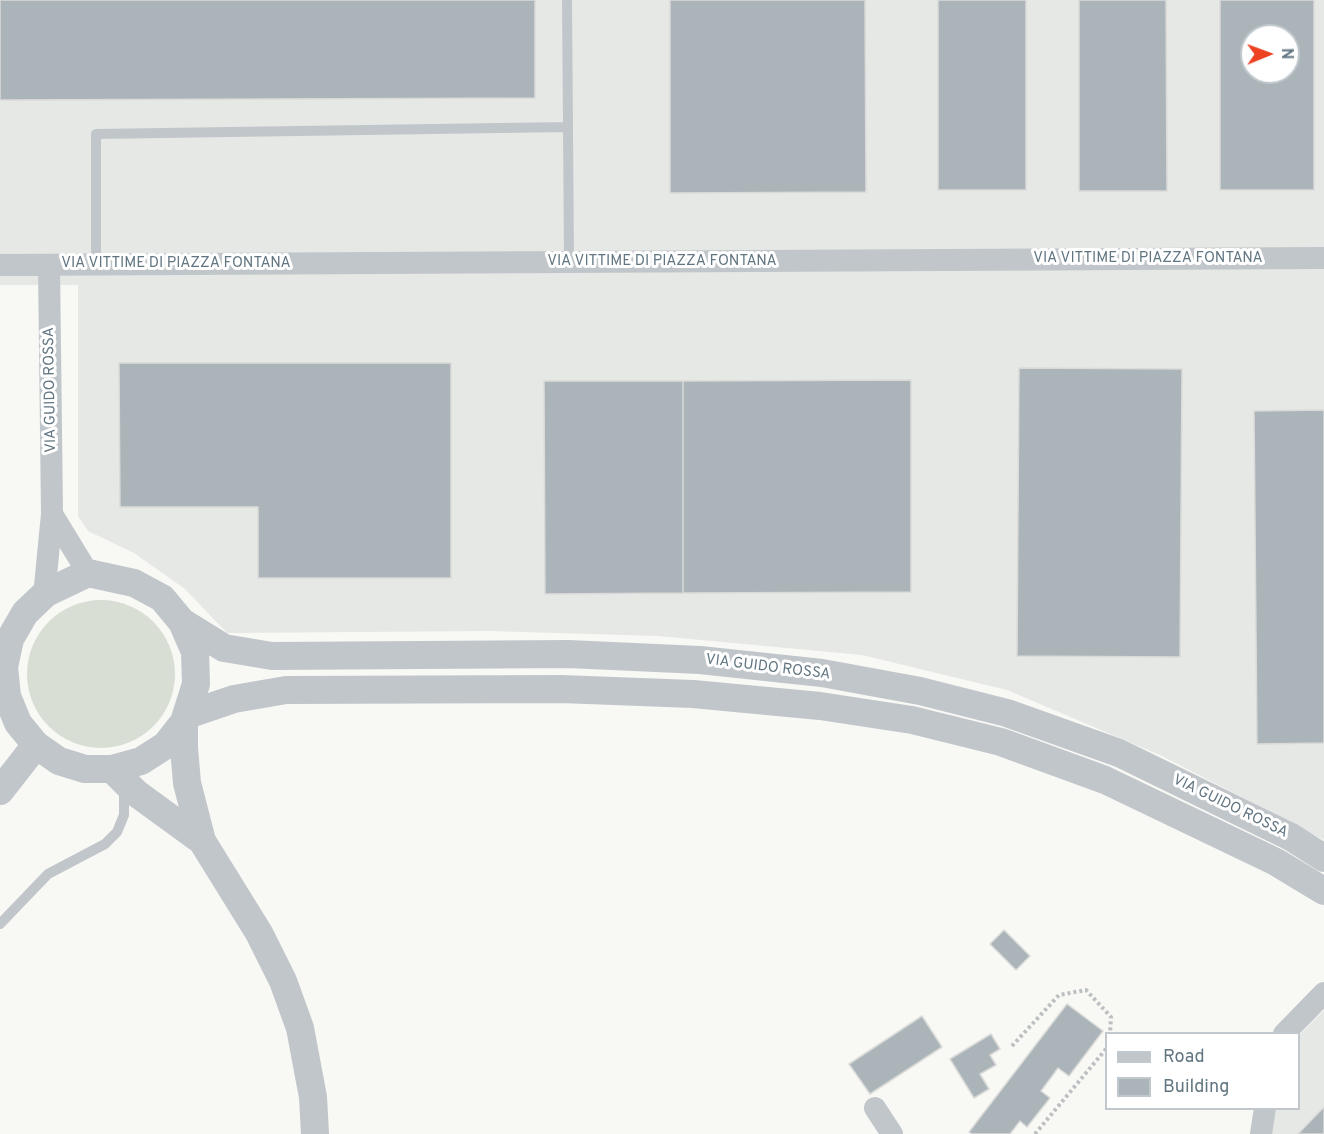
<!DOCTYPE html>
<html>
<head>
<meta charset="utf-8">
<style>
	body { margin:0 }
	#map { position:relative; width:1324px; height:1134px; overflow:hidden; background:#f8f8f5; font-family:Overpass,sans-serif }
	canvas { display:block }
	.legend { position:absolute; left:1105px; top:1032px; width:195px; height:78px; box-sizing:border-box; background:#fff; border:2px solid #c0c8cd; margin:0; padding:8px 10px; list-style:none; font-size:18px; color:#627682 }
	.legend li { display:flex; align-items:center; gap:12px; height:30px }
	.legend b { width:30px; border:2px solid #c0c8cd }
	.north { position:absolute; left:1240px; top:24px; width:60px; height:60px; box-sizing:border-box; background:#fff; border:2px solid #c0c8cd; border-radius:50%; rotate:89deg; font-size:16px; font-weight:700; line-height:24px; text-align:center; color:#627682 }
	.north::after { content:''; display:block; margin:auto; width:21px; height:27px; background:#ec4221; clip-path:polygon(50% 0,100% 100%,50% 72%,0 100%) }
</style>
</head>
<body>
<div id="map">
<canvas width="1324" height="1134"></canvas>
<ul class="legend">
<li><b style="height:8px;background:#c1c6ca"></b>Road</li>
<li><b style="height:16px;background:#aab4b9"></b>Building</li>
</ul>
<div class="north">N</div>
</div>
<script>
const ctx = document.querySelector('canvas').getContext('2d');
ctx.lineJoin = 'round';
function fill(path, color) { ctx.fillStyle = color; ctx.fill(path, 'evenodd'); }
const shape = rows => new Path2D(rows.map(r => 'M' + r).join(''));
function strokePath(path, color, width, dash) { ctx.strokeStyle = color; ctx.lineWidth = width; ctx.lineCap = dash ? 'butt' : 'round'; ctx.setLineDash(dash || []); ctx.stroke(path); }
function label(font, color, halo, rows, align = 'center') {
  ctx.font = font + ' Overpass,sans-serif'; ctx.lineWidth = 6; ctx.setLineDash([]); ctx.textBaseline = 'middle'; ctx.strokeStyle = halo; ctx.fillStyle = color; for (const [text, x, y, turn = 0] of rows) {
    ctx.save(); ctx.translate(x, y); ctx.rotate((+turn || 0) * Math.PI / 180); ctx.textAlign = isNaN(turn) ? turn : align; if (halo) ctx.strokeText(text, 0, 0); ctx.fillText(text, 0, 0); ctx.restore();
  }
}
fill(shape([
	[0,0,1324,0,1324,840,1162,756,1007,690,862,655,658,636,489,631,227,633,185,589,134,553,88,531,78,516,78,285,0,285],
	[1252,36,1288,36,1288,72,1252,72],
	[1324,1010,1324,1134,1269,1134,1273,1109,1298,1108,1299,1036]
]), '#e6e8e6');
fill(shape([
	'27 674a74 74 0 1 1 148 0a74 74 0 1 1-148 0Z'
]), '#d8ded4');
const building = shape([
	[0,0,535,0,535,98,0,100,0,0],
	[670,0,865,0,866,192,670,193,670,0],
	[938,0,1026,0,1026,190,938,190,938,0],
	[1079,0,1166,0,1167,191,1079,191,1079,0],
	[1220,0,1314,0,1314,190,1220,190,1220,0],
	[1252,36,1288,36,1288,72,1252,72,1252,36],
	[119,363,451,363,451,578,258,578,258,507,120,507,119,363],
	[1019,368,1182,369,1180,657,1017,656,1019,368],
	[911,380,911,592,683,593,683,381,911,380],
	[544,381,683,381,683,593,545,594,544,381],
	[1324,410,1324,743,1257,744,1254,411,1324,410],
	[1004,930,1030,956,1016,970,990,944,1004,930],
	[1067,1004,1103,1031,1069,1076,1058,1068,1041,1091,1050,1098,1027,1127,1020,1121,1010,1134,972,1134,969,1132,1067,1004],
	[922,1016,942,1047,870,1094,849,1064,922,1016],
	[991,1034,1000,1049,990,1055,996,1065,980,1074,989,1089,974,1098,950,1059,991,1034],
	[1324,1107,1324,1134,1298,1134,1324,1107]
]);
fill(building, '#aab4b9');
strokePath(building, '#dadad8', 1.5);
strokePath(shape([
	[1012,1046,1059,995,1086,990,1111,1017,1110,1034],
	[1035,1134,1106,1049]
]), '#bbbfc1', 4, [3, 3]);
strokePath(shape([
	[568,127,569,262],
	[96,265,96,134,568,127,567,0],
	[0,924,48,874,105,844,117,832,124,815,124,794,122,789]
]), '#c1c6ca', 10);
strokePath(shape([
	[0,265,1324,258],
	[49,265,52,514],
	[44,596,52,514,88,573],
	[1284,1034,1324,993],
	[875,1108,892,1134],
	[1261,1134,1265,1108]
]), '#c1c6ca', 22);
strokePath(shape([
	[88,573,134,583,162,598,182,622,195,652,196,684,184,722,166,745,141,761,112,769,85,769,59,761,36,745,18,723,7,696,4,667,10,639,25,613,46,593,88,573],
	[182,622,224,648,272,656,568,654,700,660,822,673,920,691,1007,713,1119,753,1291,837,1324,858],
	[187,715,234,699,286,690,561,689,693,694,820,706,912,720,1001,742,1105,780,1276,862,1324,891],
	[184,722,184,748,187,783,202,841,259,933,283,981,300,1028,313,1097,315,1134],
	[112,769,136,793,202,841],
	[0,791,36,745]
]), '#c1c6ca', 28);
label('15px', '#627682', '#fff', [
	["VIA VITTIME DI PIAZZA FONTANA",1148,259],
	["VIA VITTIME DI PIAZZA FONTANA",662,262],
	["VIA VITTIME DI PIAZZA FONTANA",176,264],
	["VIA GUIDO ROSSA",51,390,-91],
	["VIA GUIDO ROSSA",768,668,7],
	["VIA GUIDO ROSSA",1230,807,26]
]);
</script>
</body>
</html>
